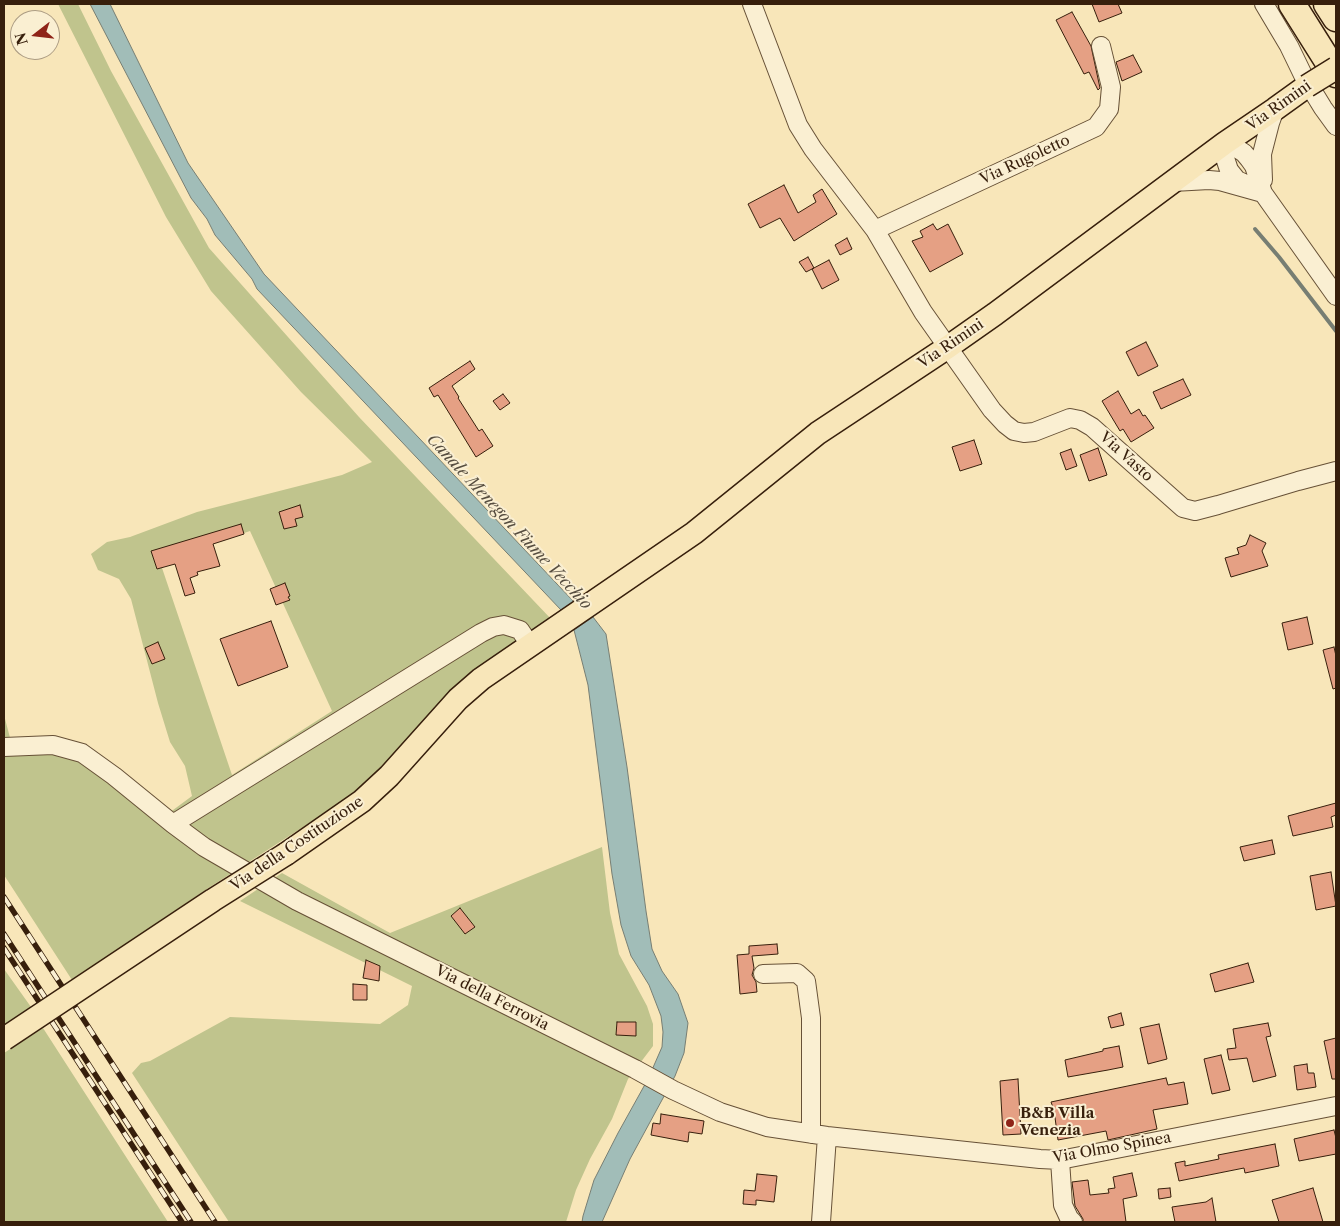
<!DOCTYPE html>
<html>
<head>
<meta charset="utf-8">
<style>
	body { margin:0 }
	#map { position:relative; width:1340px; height:1226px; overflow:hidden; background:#f8e6b9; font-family:"Libre Caslon Text",serif }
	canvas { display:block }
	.frame { position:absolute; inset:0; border:5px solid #371f0c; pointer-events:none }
	.north { position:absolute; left:10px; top:10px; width:50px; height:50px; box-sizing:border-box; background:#faefd2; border:1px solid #ac9c83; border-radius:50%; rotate:254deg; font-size:14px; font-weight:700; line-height:20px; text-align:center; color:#371f0c }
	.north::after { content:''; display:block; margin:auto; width:18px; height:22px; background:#8f2418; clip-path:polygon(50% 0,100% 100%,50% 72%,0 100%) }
</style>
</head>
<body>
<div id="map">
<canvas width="1340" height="1226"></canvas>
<div class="frame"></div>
<div class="north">N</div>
</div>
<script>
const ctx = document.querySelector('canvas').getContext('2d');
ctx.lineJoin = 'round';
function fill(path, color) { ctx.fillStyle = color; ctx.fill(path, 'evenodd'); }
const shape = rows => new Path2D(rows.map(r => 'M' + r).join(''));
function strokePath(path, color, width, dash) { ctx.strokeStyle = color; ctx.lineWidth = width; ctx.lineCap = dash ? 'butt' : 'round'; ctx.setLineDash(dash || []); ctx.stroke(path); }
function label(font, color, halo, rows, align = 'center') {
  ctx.font = font + ' "Libre Caslon Text",serif'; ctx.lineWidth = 4; ctx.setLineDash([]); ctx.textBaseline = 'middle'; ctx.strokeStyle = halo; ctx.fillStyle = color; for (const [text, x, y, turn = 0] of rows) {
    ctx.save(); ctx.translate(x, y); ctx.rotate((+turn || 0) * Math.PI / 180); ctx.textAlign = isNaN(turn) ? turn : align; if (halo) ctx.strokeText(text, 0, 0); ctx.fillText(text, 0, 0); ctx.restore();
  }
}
fill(shape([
	[58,4,78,4,111,71,209,248,359,417,552,620,420,729,359,791,210,887,72,980,4,875,4,715,13,749,67,752,169,813,192,796,185,766,170,742,158,703,131,599,119,579,98,570,91,554,107,542,130,537,197,512,342,475,372,462,301,392,211,291,166,217],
	[250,531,332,711,232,775,160,562],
	[602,847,610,913,619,954,647,1006,653,1024,653,1046,628,1079,612,1119,590,1159,576,1190,566,1222,229,1222,132,1073,141,1063,150,1061,230,1017,380,1024,408,1005,412,986,240,901,282,873,390,933],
	[4,969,31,1007,4,1025],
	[43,1028,168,1222,4,1222,4,1053]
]), '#c0c48d');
const water = shape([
	[90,4,110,4,188,163,264,274,574,602,561,610,257,289,252,279,215,235,207,219,191,198,90,4],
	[593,617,606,634,627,767,646,911,652,949,662,971,678,994,688,1023,684,1053,675,1076,630,1159,602,1222,582,1222,583,1216,594,1180,618,1133,648,1079,662,1047,663,1032,661,1016,649,985,631,956,621,925,612,874,588,685,574,630,593,617]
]);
fill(water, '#a1bdb8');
strokePath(water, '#777e73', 1);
strokePath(shape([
	[1255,229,1279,257,1336,331]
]), '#777e73', 4);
const building = shape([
	[1092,4,1118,4,1122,13,1099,22,1092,4],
	[1072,12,1091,46,1100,88,1098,90,1089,72,1084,74,1056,20,1072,12],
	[1133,55,1142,72,1122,81,1116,62,1133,55],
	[784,185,798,213,816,202,813,195,822,189,837,214,794,241,780,218,760,228,748,204,784,185],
	[933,224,937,230,948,224,963,254,930,272,912,241,923,237,920,231,933,224],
	[847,238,852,249,840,255,835,245,847,238],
	[808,257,814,268,806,272,799,262,808,257],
	[829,260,839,280,822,289,812,269,829,260],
	[1146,342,1158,366,1138,376,1126,352,1146,342],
	[470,361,475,369,452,386,459,397,458,398,479,431,482,429,493,446,476,457,438,395,434,397,429,388,470,361],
	[1183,379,1191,395,1161,409,1153,392,1183,379],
	[1118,391,1131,414,1139,409,1143,416,1145,415,1154,428,1131,442,1123,429,1120,431,1102,401,1118,391],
	[503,394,510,403,500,410,493,401,503,394],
	[974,440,982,464,960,471,952,447,974,440],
	[1098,448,1107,475,1089,481,1080,455,1098,448],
	[1071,449,1077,466,1066,470,1060,453,1071,449],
	[300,505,303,517,295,519,297,526,284,529,279,512,300,505],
	[241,524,244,534,213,544,220,566,197,572,198,575,190,578,195,593,185,596,175,564,157,569,151,551,241,524],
	[1250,535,1266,543,1262,551,1268,566,1231,577,1225,558,1239,554,1237,548,1246,545,1250,535],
	[285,583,290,596,288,597,290,600,276,605,270,589,285,583],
	[1307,617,1313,644,1288,650,1282,623,1307,617],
	[271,621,288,667,238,686,220,639,271,621],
	[158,642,165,659,152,664,145,648,158,642],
	[1334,647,1336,656,1336,688,1333,689,1323,650,1334,647],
	[1336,803,1336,815,1331,817,1333,827,1293,836,1288,816,1336,803],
	[1272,840,1275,854,1244,861,1240,847,1272,840],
	[1331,872,1336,906,1316,910,1310,876,1331,872],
	[460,908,475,927,465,934,451,916,460,908],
	[777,944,778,954,752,956,754,968,752,975,756,982,757,992,740,994,737,955,749,954,749,946,777,944],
	[366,960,380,966,379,981,363,978,366,960],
	[1248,963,1254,982,1215,992,1210,974,1248,963],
	[353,984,367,985,367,1000,353,1000,353,984],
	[1121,1013,1124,1025,1111,1028,1108,1017,1121,1013],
	[617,1022,636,1022,636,1036,616,1035,617,1022],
	[1268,1023,1271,1036,1266,1037,1276,1076,1253,1082,1247,1058,1229,1060,1227,1049,1236,1048,1233,1029,1268,1023],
	[1159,1024,1167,1059,1148,1064,1140,1028,1159,1024],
	[1336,1038,1336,1079,1332,1079,1324,1041,1336,1038],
	[1119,1046,1123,1067,1108,1070,1068,1077,1065,1060,1103,1051,1103,1049,1119,1046],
	[1221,1055,1230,1090,1212,1094,1204,1059,1221,1055],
	[1307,1064,1308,1073,1314,1073,1316,1087,1297,1090,1294,1066,1307,1064],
	[1166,1078,1168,1085,1184,1082,1188,1104,1153,1110,1157,1129,1108,1140,1106,1131,1058,1140,1054,1110,1051,1102,1166,1078],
	[1018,1079,1021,1134,1003,1135,1000,1081,1018,1079],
	[661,1114,704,1121,702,1134,689,1132,688,1142,651,1135,653,1123,660,1124,661,1114],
	[1334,1130,1336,1138,1336,1154,1299,1161,1294,1139,1334,1130],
	[1275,1144,1279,1166,1245,1173,1244,1168,1179,1181,1175,1163,1185,1161,1185,1166,1219,1159,1218,1155,1275,1144],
	[1132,1173,1137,1196,1123,1199,1126,1222,1083,1222,1083,1219,1075,1206,1072,1182,1088,1180,1090,1195,1109,1193,1108,1189,1115,1188,1113,1177,1132,1173],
	[757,1174,777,1176,774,1202,756,1200,756,1205,743,1204,744,1190,755,1191,757,1174],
	[1170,1188,1171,1197,1159,1199,1158,1189,1170,1188],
	[1313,1188,1323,1222,1279,1222,1272,1200,1313,1188],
	[1212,1198,1216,1222,1175,1222,1172,1207,1206,1202,1212,1198]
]);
fill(building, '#e5a084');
strokePath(building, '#371f0c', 1);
const minor = shape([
	[752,4,798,125,813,149,875,230,923,312,992,410,1005,424,1014,431,1024,433,1034,432,1070,418,1080,420,1092,427,1183,508,1195,511,1218,505,1298,481,1336,471],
	[1264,4,1289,46,1304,77,1323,108,1336,126],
	[1225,143,1235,147,1244,153,1249,159,1254,166,1263,193,1336,296],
	[1221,146,1229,170,1237,180,1250,186],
	[1263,180,1262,154,1270,123,1275,109],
	[1173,182,1209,180,1220,181,1263,193],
	[875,230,1096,127,1109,109,1111,87,1101,46],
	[4,747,53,745,82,753,114,776,173,824,204,847,297,901,635,1069,673,1090,720,1112,767,1127,827,1136,1040,1159,1060,1160,1336,1106],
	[173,824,481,633,493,627,504,625,520,630,530,645],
	[763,974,797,973,806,981,811,1018,811,1134],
	[1060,1160,1063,1205,1069,1218,1073,1222],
	[821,1222,827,1136]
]);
const major = shape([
	[286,854,362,801,389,776,458,699,481,679,694,533,818,433,948,347,995,314,1225,143,1275,109,1307,86]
]);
const highway = shape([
	[1292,4,1336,74],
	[1327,4,1336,18]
]);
strokePath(minor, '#675137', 20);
strokePath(major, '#371f0c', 25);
strokePath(highway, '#371f0c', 29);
strokePath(minor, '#faefd2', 18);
strokePath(major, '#f8e6b9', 22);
strokePath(highway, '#f8e6b9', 26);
const rail = shape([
	[4,897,215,1222],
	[4,934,191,1222],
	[4,948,182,1222]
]);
strokePath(rail, '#371f0c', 5.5);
strokePath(rail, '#faefd2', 4, [11]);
const majorBridge = shape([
	[1307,86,1336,68],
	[4,1039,213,900,286,854]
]);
strokePath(majorBridge, '#371f0c', 25, []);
strokePath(majorBridge, '#f8e6b9', 22);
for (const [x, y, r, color] of [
	[1010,1123,5,"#8f2418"]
]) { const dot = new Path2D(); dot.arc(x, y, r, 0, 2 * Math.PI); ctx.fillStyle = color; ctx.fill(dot); strokePath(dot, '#faefd2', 2); }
label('15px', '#371f0c', '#faefd2', [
	["Via Rimini",1279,106,-35],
	["Via Rugoletto",1025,160,-25],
	["Via Rimini",951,344,-34],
	["Via Vasto",1126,457,42],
	["Via della Costituzione",297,844,-34],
	["Via della Ferrovia",492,998,27],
	["Via Olmo Spinea",1112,1148,-10]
]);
label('bold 15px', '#371f0c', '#faefd2', [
	["B&B Villa",1020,1114],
	["Venezia",1020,1131]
], 'left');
label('italic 16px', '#574e40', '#faefd2', [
	["Canale Menegon Fiume Vecchio",509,522,47]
]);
</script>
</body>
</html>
